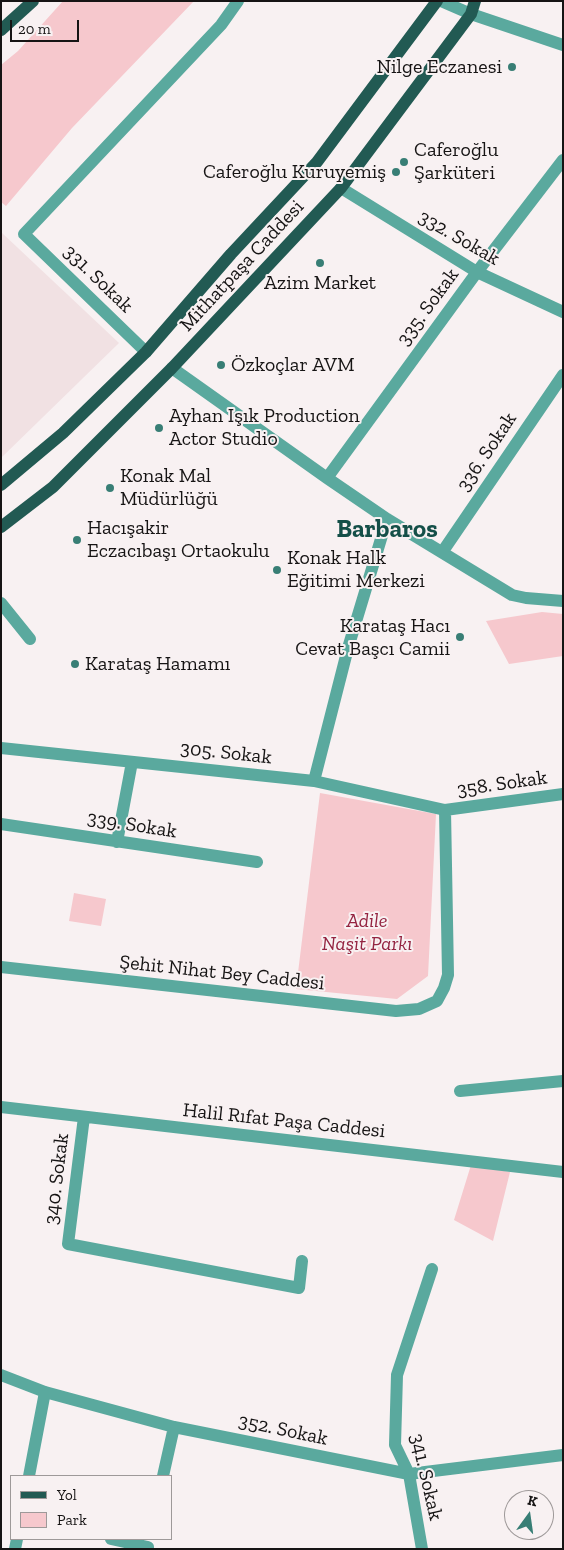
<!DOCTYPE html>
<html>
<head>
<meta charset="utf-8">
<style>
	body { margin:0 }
	#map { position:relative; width:564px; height:1550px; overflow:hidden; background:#f8f1f2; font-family:"Zilla Slab",serif }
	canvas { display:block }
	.frame { position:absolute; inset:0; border:2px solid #161414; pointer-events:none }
	.legend { position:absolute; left:10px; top:1475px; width:162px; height:65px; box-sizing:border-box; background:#f8f1f2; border:1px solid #9e9999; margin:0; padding:6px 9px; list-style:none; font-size:15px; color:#161414 }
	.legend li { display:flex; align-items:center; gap:10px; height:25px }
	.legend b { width:25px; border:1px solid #9e9999 }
	.north { position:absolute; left:504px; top:1490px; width:50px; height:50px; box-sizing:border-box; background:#f8f1f2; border:1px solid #9e9999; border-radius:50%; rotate:14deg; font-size:14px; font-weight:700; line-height:20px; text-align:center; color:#161414 }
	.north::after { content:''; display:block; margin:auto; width:18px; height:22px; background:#387e75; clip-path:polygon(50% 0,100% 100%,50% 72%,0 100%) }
	.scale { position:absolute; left:10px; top:20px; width:69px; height:22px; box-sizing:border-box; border:2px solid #161414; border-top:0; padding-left:6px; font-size:15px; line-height:18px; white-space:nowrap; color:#161414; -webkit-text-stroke:4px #f8f1f2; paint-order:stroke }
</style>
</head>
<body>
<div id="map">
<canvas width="564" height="1550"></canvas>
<div class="frame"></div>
<ul class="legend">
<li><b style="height:6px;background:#225a53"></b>Yol</li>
<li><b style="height:14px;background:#f6c8cd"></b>Park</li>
</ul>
<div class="north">K</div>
<div class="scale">20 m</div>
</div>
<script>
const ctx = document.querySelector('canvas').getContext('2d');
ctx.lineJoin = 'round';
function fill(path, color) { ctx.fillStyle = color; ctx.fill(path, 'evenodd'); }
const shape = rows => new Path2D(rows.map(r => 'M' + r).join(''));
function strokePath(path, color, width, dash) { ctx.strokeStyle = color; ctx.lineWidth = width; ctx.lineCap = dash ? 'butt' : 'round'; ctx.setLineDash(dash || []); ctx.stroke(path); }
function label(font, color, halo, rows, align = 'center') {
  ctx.font = font + ' "Zilla Slab",serif'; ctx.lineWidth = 4; ctx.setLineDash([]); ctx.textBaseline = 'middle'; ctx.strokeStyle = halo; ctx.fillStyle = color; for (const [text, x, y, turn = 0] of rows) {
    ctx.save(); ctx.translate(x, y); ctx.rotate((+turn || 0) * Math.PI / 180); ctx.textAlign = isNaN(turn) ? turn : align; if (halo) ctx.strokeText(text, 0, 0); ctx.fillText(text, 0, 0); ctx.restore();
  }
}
fill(shape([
	[1,232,119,343,1,458]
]), '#f1e1e3');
fill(shape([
	[63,1,194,1,72,128,6,206,1,202,1,65,18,51],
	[542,612,563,614,563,656,509,664,486,621],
	[320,793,436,814,428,976,397,999,296,989],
	[74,893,106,899,101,926,69,921],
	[471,1165,510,1172,493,1241,454,1220]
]), '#f6c8cd');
strokePath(shape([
	[441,1,471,14,563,45],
	[341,188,477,272,563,312],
	[146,352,24,234,221,25,238,1],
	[172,368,327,478,387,519,512,595,526,598,563,601],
	[327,478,477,272,563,160],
	[443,551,563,375],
	[1,603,30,639],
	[1,748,314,781,445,810,563,794],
	[314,781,348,648,387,519],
	[1,824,257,862],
	[117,842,132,762],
	[1,967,396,1011,419,1009,437,1001,444,988,448,975,445,810],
	[460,1091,563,1081],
	[1,1107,563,1172],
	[84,1117,68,1244,299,1288,302,1261],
	[1,1375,45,1392,174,1427,409,1474,563,1455],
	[29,1476,45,1392],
	[163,1476,174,1427],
	[111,1539,148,1547],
	[15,1549,17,1539],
	[422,1549,409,1474,395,1445,397,1375,432,1269]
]), '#5aa99e', 12);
strokePath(shape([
	[1,30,33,1],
	[1,485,63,433,146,352,231,254,317,162,437,1],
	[1,527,53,487,172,368,341,188,471,14,475,1]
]), '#225a53', 12);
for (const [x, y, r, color] of [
	[512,67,5,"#387e75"],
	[404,162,5,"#387e75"],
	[396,172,5,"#387e75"],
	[320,263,5,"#387e75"],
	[221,365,5,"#387e75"],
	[159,428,5,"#387e75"],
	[110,488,5,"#387e75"],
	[77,540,5,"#387e75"],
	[277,570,5,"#387e75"],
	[460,637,5,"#387e75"],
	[75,664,5,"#387e75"]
]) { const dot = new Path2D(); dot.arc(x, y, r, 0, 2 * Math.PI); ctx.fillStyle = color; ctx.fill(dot); strokePath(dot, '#f8f1f2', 2); }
label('20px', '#161414', '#f8f1f2', [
	["Nilge Eczanesi",502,67,"right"],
	["Caferoğlu",414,150],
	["Şarküteri",414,173],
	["Caferoğlu Kuruyemiş",386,172,"right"],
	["Azim Market",320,283,"center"],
	["Özkoçlar AVM",231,365],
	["Ayhan Işık Production",169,416],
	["Actor Studio",169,439],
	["Konak Mal",120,476],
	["Müdürlüğü",120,499],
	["Hacışakir",87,528],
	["Eczacıbaşı Ortaokulu",87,551],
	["Konak Halk",287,558],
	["Eğitimi Merkezi",287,581],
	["Karataş Hacı",450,626,"right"],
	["Cevat Başcı Camii",450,649,"right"],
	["Karataş Hamamı",85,664]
], 'left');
label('20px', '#161414', '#f8f1f2', [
	["332. Sokak",459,238,30],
	["Mithatpaşa Caddesi",242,266,-47],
	["331. Sokak",98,279,44],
	["335. Sokak",428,307,-54],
	["336. Sokak",487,452,-56],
	["305. Sokak",226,753,6],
	["358. Sokak",502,784,-8],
	["339. Sokak",132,825,9],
	["Şehit Nihat Bey Caddesi",222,973,6],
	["Halil Rıfat Paşa Caddesi",284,1121,6],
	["340. Sokak",57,1179,-83],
	["352. Sokak",283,1430,12],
	["341. Sokak",426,1477,77]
]);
label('italic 20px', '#942441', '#f8f1f2', [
	["Adile",367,921],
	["Naşit Parkı",367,944]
]);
label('bold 25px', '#144f48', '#f8f1f2', [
	["Barbaros",387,530]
]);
</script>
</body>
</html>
